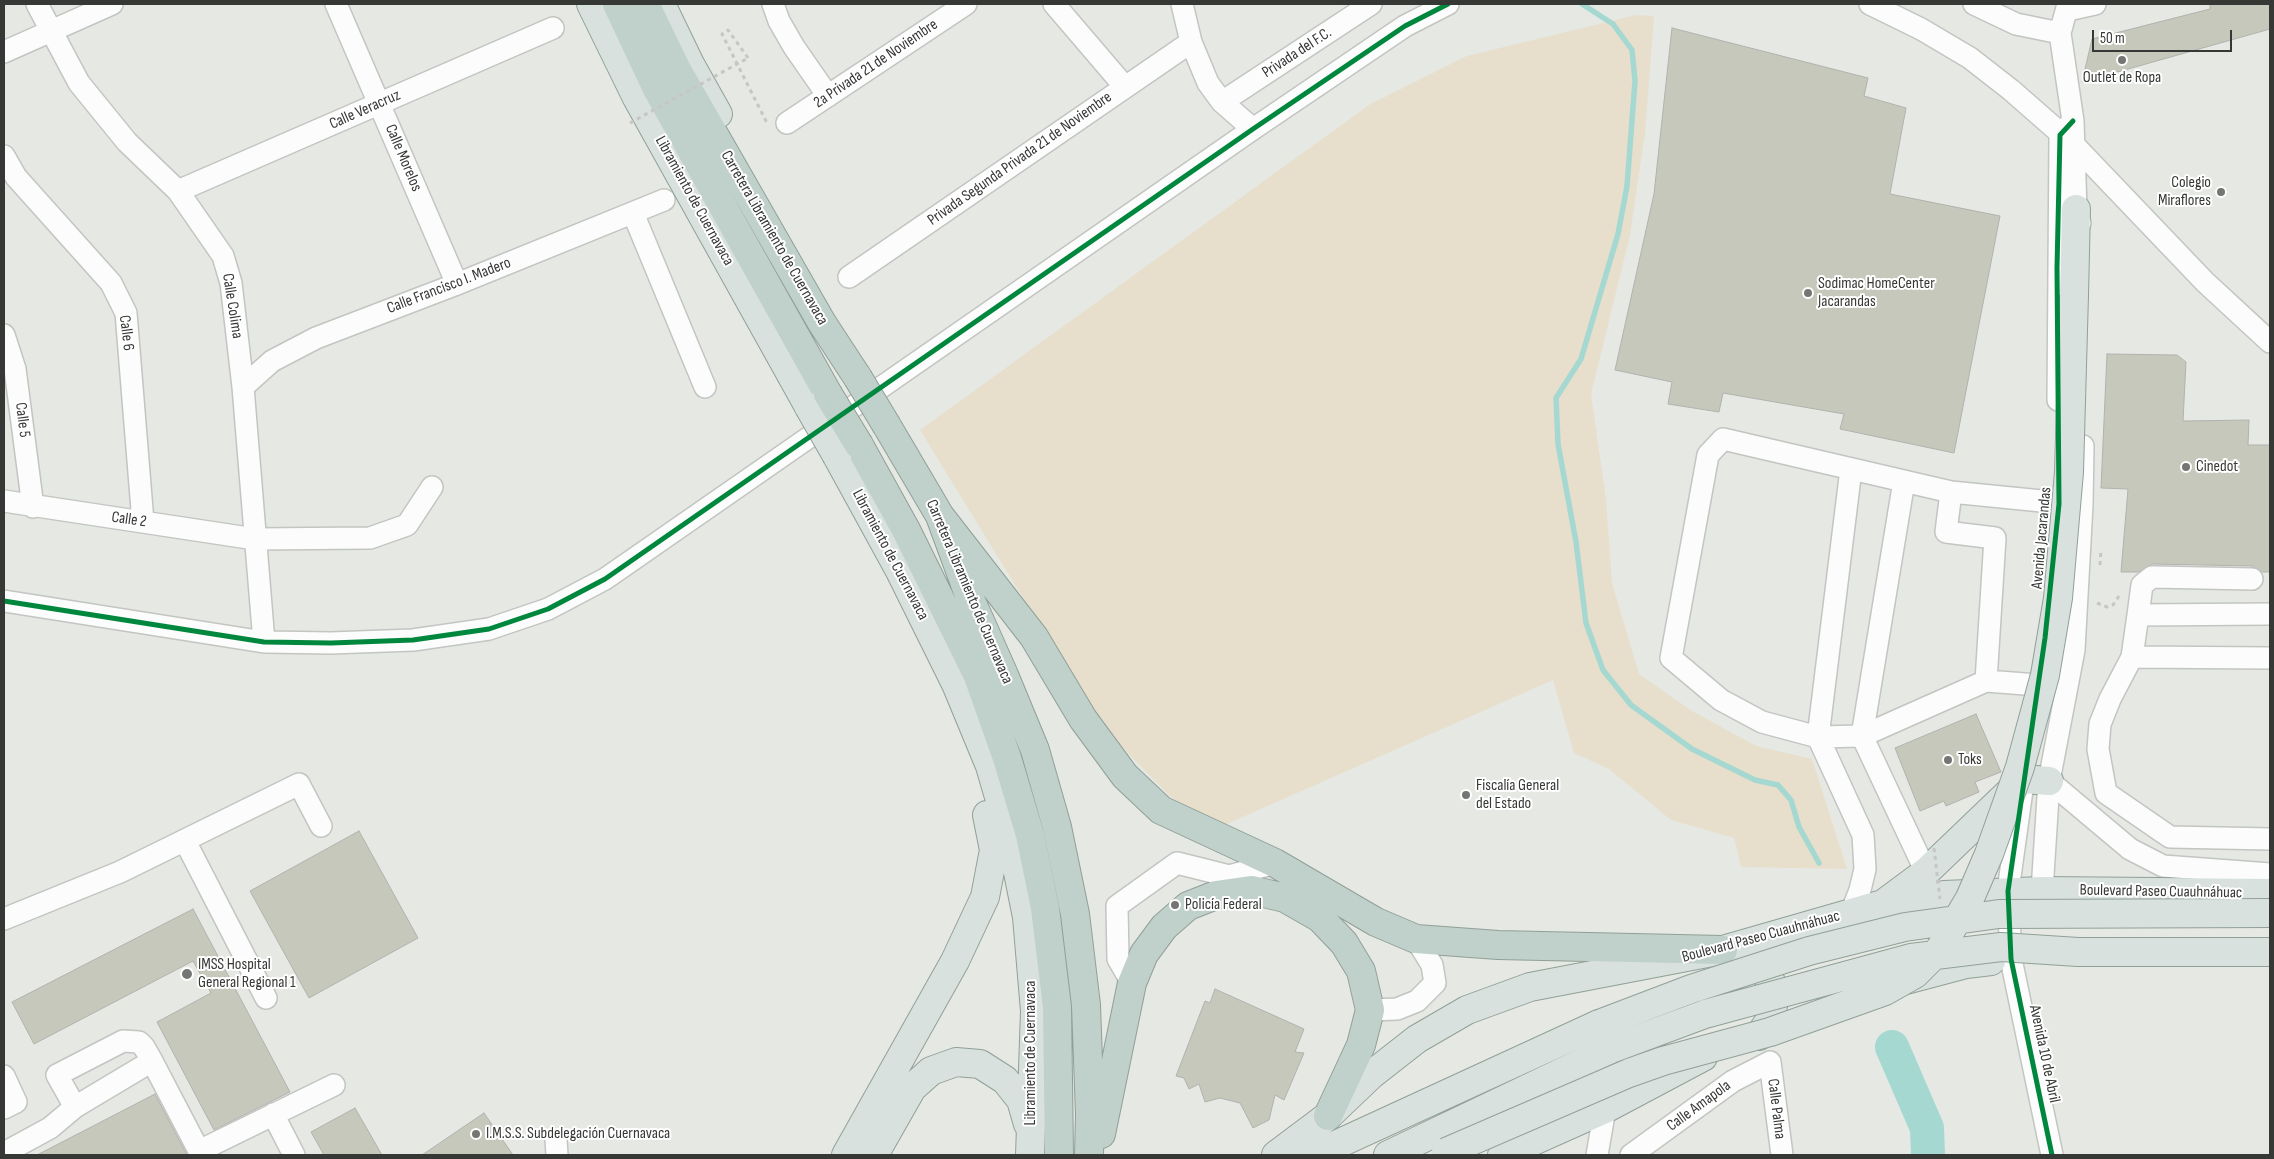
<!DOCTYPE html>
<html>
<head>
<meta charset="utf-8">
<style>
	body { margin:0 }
	#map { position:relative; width:2274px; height:1159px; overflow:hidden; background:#e5e8e3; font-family:"Sofia Sans Condensed",sans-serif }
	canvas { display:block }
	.frame { position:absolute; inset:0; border:5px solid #363835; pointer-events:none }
	.scale { position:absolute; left:2092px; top:30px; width:140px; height:22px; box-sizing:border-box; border:2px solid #363835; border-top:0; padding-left:6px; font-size:15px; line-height:18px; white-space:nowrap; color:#363835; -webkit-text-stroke:4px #fff; paint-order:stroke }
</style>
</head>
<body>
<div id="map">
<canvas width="2274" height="1159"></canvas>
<div class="frame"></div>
<div class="scale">50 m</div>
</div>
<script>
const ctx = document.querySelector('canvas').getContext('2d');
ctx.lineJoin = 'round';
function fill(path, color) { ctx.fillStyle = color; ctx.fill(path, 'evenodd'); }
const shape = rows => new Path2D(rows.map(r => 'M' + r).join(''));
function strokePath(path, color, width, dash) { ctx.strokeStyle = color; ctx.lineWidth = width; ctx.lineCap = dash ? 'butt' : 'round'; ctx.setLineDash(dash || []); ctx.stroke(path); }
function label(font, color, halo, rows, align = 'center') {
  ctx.font = font + ' "Sofia Sans Condensed",sans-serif'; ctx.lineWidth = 4; ctx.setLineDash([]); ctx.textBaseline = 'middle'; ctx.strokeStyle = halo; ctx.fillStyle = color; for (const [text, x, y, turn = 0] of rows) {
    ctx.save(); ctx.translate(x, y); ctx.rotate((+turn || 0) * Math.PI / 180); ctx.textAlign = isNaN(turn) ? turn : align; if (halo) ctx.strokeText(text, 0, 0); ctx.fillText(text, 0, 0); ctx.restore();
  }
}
fill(shape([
	[1636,15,1654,16,1645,133,1630,235,1591,394,1606,499,1612,583,1639,674,1692,711,1756,746,1812,759,1847,869,1741,867,1734,838,1671,820,1609,769,1574,753,1553,680,1220,827,1171,797,1103,728,920,430,1369,105,1467,56]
]), '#e7dfcc');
strokePath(shape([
	[1582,4,1613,24,1632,50,1635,81,1627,186,1618,234,1581,359,1556,398,1558,444,1576,542,1586,623,1603,670,1631,705,1692,749,1755,780,1778,785,1791,800,1799,827,1819,863]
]), '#a5d8d1', 5.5);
strokePath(shape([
	[1892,1047,1927,1128,1928,1155]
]), '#a5d8d1', 34);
const building = shape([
	[2210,4,2270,4,2270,29,2082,82,2092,39,2210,9,2210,4],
	[1672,28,1868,78,1864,96,1906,108,1890,194,2000,216,1954,453,1840,429,1844,414,1723,393,1719,412,1668,404,1672,382,1615,370,1654,194,1672,28],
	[2107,354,2177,355,2186,362,2183,421,2249,420,2248,445,2270,445,2270,572,2262,572,2252,566,2152,564,2139,572,2121,572,2128,489,2101,488,2107,354],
	[1976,714,2001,772,1975,782,1979,792,1946,806,1944,801,1920,811,1895,748,1976,714],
	[359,831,418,938,309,998,250,891,359,831],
	[193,909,290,1092,214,1130,157,1022,211,993,193,961,34,1044,12,1002,193,909],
	[1215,989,1304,1029,1295,1052,1304,1053,1284,1100,1275,1095,1269,1120,1253,1128,1240,1103,1220,1098,1205,1102,1199,1084,1189,1089,1184,1078,1176,1076,1205,1001,1210,1003,1215,989],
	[155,1094,187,1155,37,1155,155,1094],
	[355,1108,382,1155,324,1155,311,1132,355,1108],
	[484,1113,513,1155,422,1155,484,1113]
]);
fill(building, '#c6c8bb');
strokePath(building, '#b1b2ae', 1);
const minor = shape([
	[37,4,79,83,127,142,178,191,223,256,231,283,243,387,264,642],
	[336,4,457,284],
	[773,4,779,21,794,47,828,96],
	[1054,4,1125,87],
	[1182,4,1191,42,1208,83,1222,102,1253,129],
	[1870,4,1921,29,1970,58,2011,90,2075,146,2205,282,2270,342],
	[1974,4,2016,24,2060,33],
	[2068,4,2060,33,2073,121,2076,209,2080,223],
	[2068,10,2095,4],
	[4,52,112,4],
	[1222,102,1371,4],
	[787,123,966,4],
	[4,156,16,177,111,283,126,313,143,522],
	[178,191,553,28],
	[633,213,705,387],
	[849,277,1191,42],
	[4,335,15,369,33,507],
	[243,387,272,361,316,338,457,284,664,200],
	[2058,400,2060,135,2073,121],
	[1904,481,1862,736,1926,872],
	[1951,492,1946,532,1995,538,1986,681],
	[4,501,255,539,370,538,407,525,432,487],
	[4,601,264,642,331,643,413,640,489,629,548,609,605,579,1253,129,1405,26,1448,4],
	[2270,614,2138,615,2132,657,2110,699,2100,724,2098,749,2106,793,2170,837,2270,839],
	[2138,615,2142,585,2152,577,2252,579],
	[2132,657,2270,658],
	[2038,685,1986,681,1862,736,1818,737,1762,722,1721,700,1671,658,1708,455,1723,439,1951,492,2082,505],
	[2049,781,2130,849,2163,866,2270,874],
	[2023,783,2008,891,2011,959,2052,1155],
	[185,841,266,998],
	[2036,904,2042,891,2049,781,2074,650,2082,505,2083,446],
	[1851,913,1860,890,1865,869,1863,835,1818,737,1851,469],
	[4,919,120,872,299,784,321,826],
	[1132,983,1118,959,1117,906,1177,863,1229,876,1275,863],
	[1370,1010,1397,1009,1417,1001,1435,983,1432,965,1416,939],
	[4,1076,16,1102,4,1108],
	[75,1107,57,1075,123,1041,139,1042,144,1047,152,1061],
	[273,1114,294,1155],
	[556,1140,557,1155],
	[4,1153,50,1128,75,1107,152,1061,199,1151,334,1085],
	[1597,1155,1605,1109],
	[1631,1155,1733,1081,1770,1062,1782,1155]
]);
const major = shape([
	[591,4,637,98,809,407],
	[661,4,690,64,718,114],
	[2074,295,2076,209],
	[837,456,900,571,956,684,990,766,1011,838,1027,917,1035,1011,1030,1155],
	[1887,901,1926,872,2023,779,2049,781],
	[1742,953,1760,965,1771,982,1773,992,1774,1001,1770,1020,1759,1036],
	[1902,981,1966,964,1991,961],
	[846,1155,955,961,985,897,994,850,987,815],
	[874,1155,912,1088,931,1071,956,1062,980,1064,1005,1080,1021,1100,1028,1124],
	[1276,1155,1328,1116,1371,1075,1417,1039,1467,1010,1530,987,1723,950,1883,904,1944,895,2042,891,2270,893],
	[1314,1155,1599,1024],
	[1388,1155,1611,1049],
	[1502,1155,1605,1109,1703,1057]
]);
const highway = shape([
	[617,4,657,89,828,394],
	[645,4,677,70,822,323,858,378],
	[887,426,940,516,972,603,1004,675,1035,750,1057,827,1075,914,1086,1005,1090,1115,1089,1155],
	[859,445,906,530,978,676,1007,758,1030,835,1045,908,1057,1007,1059,1155],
	[940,516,1034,637,1083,719,1125,776,1161,810,1275,863,1376,922,1416,939,1498,945,1723,950],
	[1101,1134,1132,983,1144,954,1164,927,1188,906,1216,895,1251,890,1285,898,1320,918,1344,943,1361,971,1370,1010,1361,1045,1328,1116]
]);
strokePath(minor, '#c3c5c2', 24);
strokePath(major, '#90a098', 30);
strokePath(highway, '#90a098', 30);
strokePath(shape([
	[748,58,728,30,722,34,767,123],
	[2100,565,2101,549],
	[2097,603,2107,607,2113,605,2119,596]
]), '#c6c7c5', 3, [4, 4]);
strokePath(minor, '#fbfcfb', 21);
strokePath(major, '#d8e1dd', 28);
strokePath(highway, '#c0d0ca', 28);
const majorBridge = shape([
	[809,407,837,456],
	[1599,1024,1691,989,1809,951,1905,927,1999,914,2270,913],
	[1611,1049,1705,1014,1911,958,2001,947,2078,952,2270,952],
	[1446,1152,1629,1073,1663,1061,1770,1032,1885,991,1915,974,1940,949,1970,898,1989,854,2020,767,2045,675,2058,598,2069,472,2074,295]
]);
const highwayBridge = shape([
	[858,378,887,426],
	[828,394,859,445]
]);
strokePath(majorBridge, '#90a098', 30, []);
strokePath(highwayBridge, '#90a098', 30, []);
strokePath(shape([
	[630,123,748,58],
	[1934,848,1940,899]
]), '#c6c7c5', 3, [4, 4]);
strokePath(majorBridge, '#d8e1dd', 28);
strokePath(highwayBridge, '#c0d0ca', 28);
strokePath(shape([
	[4,601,264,642,331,643,413,640,489,629,548,609,605,579,1253,129,1405,26,1448,4],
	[2052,1155,2011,959,2008,891,2045,638,2059,504,2057,268,2060,135,2073,121]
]), '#00873e', 5);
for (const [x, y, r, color] of [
	[2122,60,5,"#737672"],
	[2221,192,5,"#737672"],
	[1808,293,5,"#737672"],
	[2186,467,5,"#737672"],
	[1948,760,5,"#737672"],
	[1466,795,5,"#737672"],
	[1175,905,5,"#737672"],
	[187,974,6,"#737672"],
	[476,1134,5,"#737672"]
]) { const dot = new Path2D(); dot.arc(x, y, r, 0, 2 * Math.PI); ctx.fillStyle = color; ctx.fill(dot); strokePath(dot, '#fff', 2); }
label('16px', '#363835', '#fff', [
	["Privada del F.C.",1297,53,-33],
	["2a Privada 21 de Noviembre",876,64,-34],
	["Calle Veracruz",365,110,-24],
	["Calle Morelos",403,158,67],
	["Privada Segunda Privada 21 de Noviembre",1020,159,-35],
	["Libramiento de Cuernavaca",694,201,61],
	["Carretera Libramiento de Cuernavaca",774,238,60],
	["Calle Francisco I. Madero",449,286,-21],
	["Calle Colima",232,306,81],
	["Calle 6",126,333,83],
	["Calle 5",22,420,83],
	["Calle 2",129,520,8],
	["Avenida Jacarandas",2042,538,-85],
	["Libramiento de Cuernavaca",890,555,62],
	["Carretera Libramiento de Cuernavaca",969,592,67],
	["Boulevard Paseo Cuauhnáhuac",2161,892,1],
	["Boulevard Paseo Cuauhnáhuac",1761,937,-15],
	["Libramiento de Cuernavaca",1031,1053,-90],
	["Avenida 10 de Abril",2044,1054,78],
	["Calle Amapola",1699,1106,-36],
	["Calle Palma",1776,1109,83]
]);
label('16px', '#363835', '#fff', [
	["Outlet de Ropa",2122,78,"center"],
	["Colegio",2211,183,"right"],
	["Miraflores",2211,201,"right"],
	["Sodimac HomeCenter",1818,284],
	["Jacarandas",1818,302],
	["Cinedot",2196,467],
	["Toks",1958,760],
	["Fiscalía General",1476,786],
	["del Estado",1476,804],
	["Policía Federal",1185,905],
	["IMSS Hospital",198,965],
	["General Regional 1",198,983],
	["I.M.S.S. Subdelegación Cuernavaca",486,1134]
], 'left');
</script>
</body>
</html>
